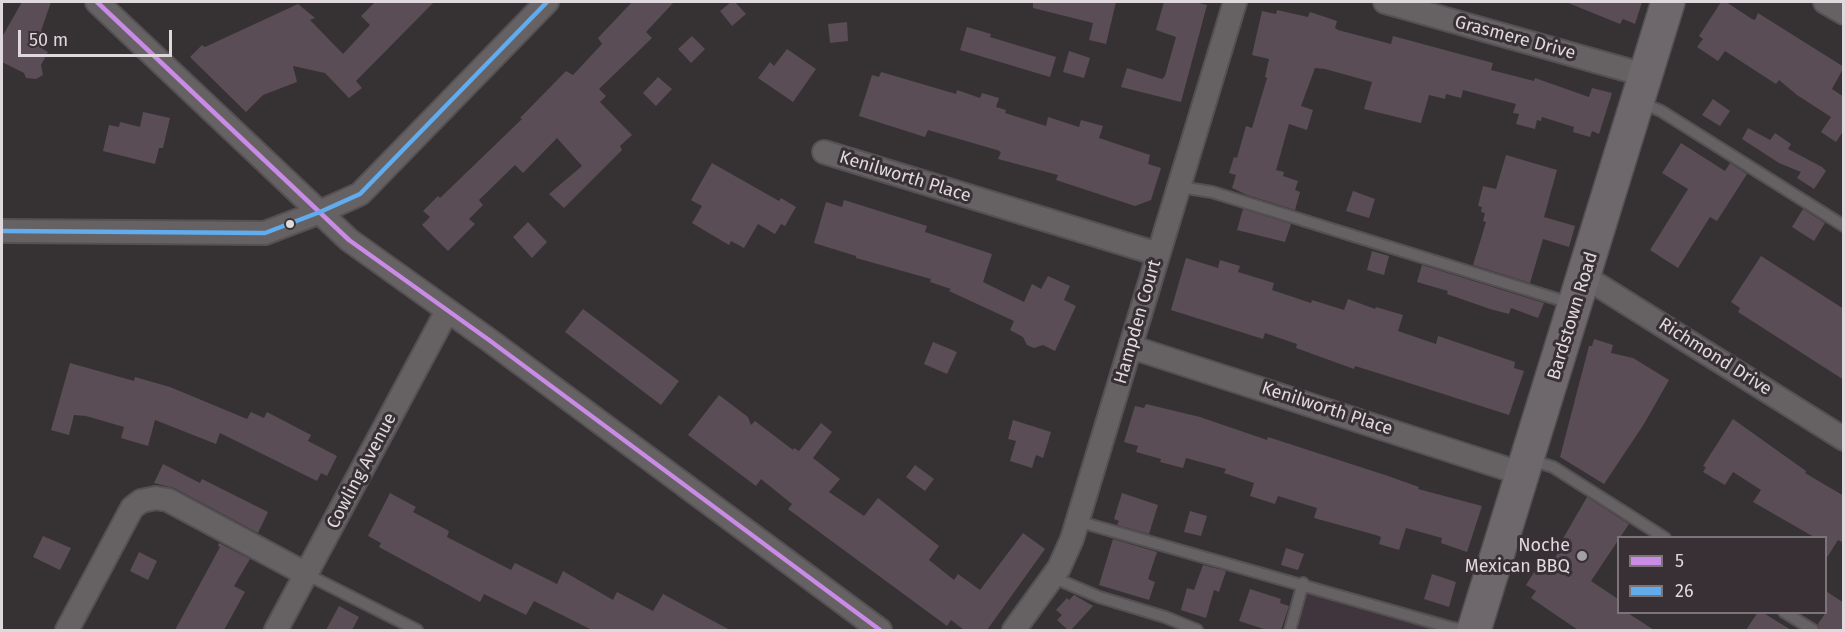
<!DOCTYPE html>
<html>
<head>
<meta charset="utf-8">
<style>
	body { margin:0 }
	#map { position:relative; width:1845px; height:632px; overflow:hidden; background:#363234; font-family:"Fira Sans",sans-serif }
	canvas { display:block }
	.frame { position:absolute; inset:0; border:3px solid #dfd9dd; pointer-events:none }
	.legend { position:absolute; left:1617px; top:536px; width:210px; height:78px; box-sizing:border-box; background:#383035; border:2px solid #7b7478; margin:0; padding:8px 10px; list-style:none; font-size:18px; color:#dfd9dd }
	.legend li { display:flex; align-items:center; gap:12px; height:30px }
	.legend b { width:30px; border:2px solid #7b7478 }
	.scale { position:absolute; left:18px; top:30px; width:154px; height:27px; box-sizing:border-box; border:3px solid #dfd9dd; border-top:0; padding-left:8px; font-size:18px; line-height:21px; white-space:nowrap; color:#dfd9dd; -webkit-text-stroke:4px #383035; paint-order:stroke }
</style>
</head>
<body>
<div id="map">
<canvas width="1845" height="632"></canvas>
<div class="frame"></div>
<ul class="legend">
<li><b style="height:8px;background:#ca8be6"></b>5</li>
<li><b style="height:8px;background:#60acee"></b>26</li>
</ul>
<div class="scale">50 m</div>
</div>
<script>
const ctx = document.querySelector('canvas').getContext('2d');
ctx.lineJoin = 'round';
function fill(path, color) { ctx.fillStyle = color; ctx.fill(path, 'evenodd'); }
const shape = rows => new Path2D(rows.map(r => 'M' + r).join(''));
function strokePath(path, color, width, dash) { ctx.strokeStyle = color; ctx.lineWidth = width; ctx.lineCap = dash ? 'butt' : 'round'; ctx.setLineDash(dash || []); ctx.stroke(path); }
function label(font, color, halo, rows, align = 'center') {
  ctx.font = font + ' "Fira Sans",sans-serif'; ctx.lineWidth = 6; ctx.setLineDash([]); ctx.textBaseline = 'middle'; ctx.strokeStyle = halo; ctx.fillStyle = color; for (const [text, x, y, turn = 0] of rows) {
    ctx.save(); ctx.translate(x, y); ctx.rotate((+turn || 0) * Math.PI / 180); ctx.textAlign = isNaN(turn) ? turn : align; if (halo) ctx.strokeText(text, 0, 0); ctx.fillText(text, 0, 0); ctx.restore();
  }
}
fill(shape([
	[1301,578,1457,621,1454,630,1284,630]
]), '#41353d');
fill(shape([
	[22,2,51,2,41,31,46,33,39,47,48,52,41,65,43,75,36,79,26,78,24,73,2,62,2,37],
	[375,2,434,2,356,81,362,88,349,98,325,73,293,66,297,82,263,95,246,112,190,57,202,45,205,47,298,4,315,18,310,20,343,54,370,25,361,16],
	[632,2,674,2,646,32,652,38,599,89,606,96,600,102,632,135,620,146,622,150,564,208,549,194,582,166,557,138,523,173,515,165,479,200,483,205,469,219,475,224,448,251,422,225,430,217,423,211,438,196,440,198,522,119,520,118,566,71,573,75,602,44,598,38],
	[731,2,735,2,746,14,732,26,720,11],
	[1033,2,1116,2,1106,44,1089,40,1093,23,1033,8],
	[1164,2,1195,2,1207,5,1181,102,1121,87,1127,68,1162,79,1165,76,1176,37,1156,30],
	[1566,2,1642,2,1635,24,1623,19,1620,24],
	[1721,2,1726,2,1752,19,1755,20,1758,13,1844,67,1832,89,1844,97,1844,130,1836,142,1821,132,1831,117,1797,95,1779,80,1776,84,1725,51,1718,61,1697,47,1703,39,1699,36],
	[1277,10,1308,17,1310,12,1337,21,1335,28,1338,30,1391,44,1393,36,1493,63,1491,70,1534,81,1535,78,1589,97,1592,88,1612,93,1599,134,1592,131,1590,137,1573,132,1574,127,1542,117,1541,121,1537,120,1535,129,1516,124,1519,114,1513,113,1516,104,1463,90,1461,98,1446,94,1445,99,1429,95,1421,123,1364,109,1372,82,1325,69,1315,68,1301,106,1313,110,1307,130,1289,124,1276,170,1284,172,1283,176,1298,181,1295,190,1300,192,1295,210,1247,195,1232,188,1236,175,1229,173,1234,157,1237,158,1246,126,1252,128,1267,78,1265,77,1269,59,1252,55,1262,11,1276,14],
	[847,22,848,41,830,43,828,24],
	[967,27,991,34,990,37,1056,57,1050,77,960,50],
	[692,36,705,49,691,63,678,49],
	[787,49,816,69,793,102,758,78,770,62,774,66],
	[1069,51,1090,58,1084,78,1063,72],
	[881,72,956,94,957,90,980,98,982,93,999,98,996,107,1006,110,1005,113,1046,126,1048,117,1079,127,1081,120,1103,126,1099,138,1150,155,1148,164,1161,168,1151,200,1135,206,1056,180,1058,175,998,159,1001,152,997,150,928,130,925,137,859,116,872,75,879,77],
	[658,77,672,89,656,106,643,93],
	[1713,99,1730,111,1720,126,1702,115],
	[143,112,170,118,163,148,159,148,155,164,103,151,109,125,119,127,120,122,140,127],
	[1748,128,1770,140,1775,133,1791,144,1788,149,1822,167,1826,171,1814,189,1797,178,1801,172,1779,163,1742,139],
	[1681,143,1725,171,1730,163,1747,174,1717,221,1710,217,1678,268,1650,250,1688,189,1662,173],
	[1506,155,1557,170,1544,217,1575,226,1569,247,1543,239,1530,283,1473,265,1486,222,1483,221,1485,213,1481,212,1482,207,1478,206,1483,186,1496,189],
	[712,163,779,201,781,198,796,207,785,226,781,224,775,234,758,224,744,248,731,241,729,245,692,223,702,206,691,200],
	[1353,191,1375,199,1369,218,1346,211],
	[844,200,927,226,925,232,992,254,983,282,1024,302,1032,284,1041,289,1048,276,1070,286,1064,300,1076,306,1055,351,1043,345,1034,348,1027,345,1023,337,1010,330,1014,321,949,291,951,289,930,282,931,279,856,258,856,256,814,243,826,202,842,207],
	[1243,209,1291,224,1285,242,1237,230],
	[1803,209,1825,223,1814,241,1792,227],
	[528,222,547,242,532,258,513,237],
	[1372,251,1389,256,1384,275,1367,270],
	[1761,256,1844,309,1844,380,1738,312,1740,308,1731,302],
	[1186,258,1218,268,1220,260,1240,266,1238,272,1274,283,1272,290,1311,303,1312,300,1344,310,1348,299,1375,309,1376,307,1403,315,1398,331,1436,344,1438,336,1515,362,1514,368,1524,371,1509,415,1384,375,1355,366,1354,369,1296,348,1297,344,1265,333,1263,339,1171,310],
	[1422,265,1544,303,1538,318,1511,308,1509,314,1490,309,1447,294,1448,291,1417,282],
	[583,309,679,381,661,405,565,332],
	[1594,339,1613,345,1611,353,1633,358,1669,380,1644,424,1604,484,1560,457,1589,346,1592,346],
	[933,342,957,352,947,374,924,364],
	[70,363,134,381,135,377,170,387,247,419,251,412,264,418,267,412,311,435,308,441,337,456,327,476,321,473,317,481,220,433,216,444,155,420,148,446,121,438,124,427,86,416,74,415,69,435,51,430],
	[719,395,748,417,751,425,755,421,793,450,794,448,799,451,821,423,832,432,813,458,840,479,829,492,864,516,878,498,939,546,929,560,954,580,958,574,980,590,1023,533,1045,549,987,630,964,630,951,620,947,626,803,520,788,509,792,504,761,479,756,486,688,435],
	[1146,404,1200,417,1267,440,1268,437,1388,476,1419,487,1418,489,1482,506,1467,552,1441,543,1442,538,1406,528,1399,550,1379,544,1381,537,1376,535,1314,518,1317,508,1278,496,1275,504,1250,496,1254,483,1224,473,1226,469,1186,458,1183,468,1160,462,1161,459,1136,452,1138,446,1124,442,1135,406,1144,408],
	[1733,419,1806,471,1805,473,1844,496,1844,543,1838,540,1826,559,1826,537,1814,537,1753,502,1761,490,1733,472,1725,485,1703,472,1706,467,1703,466],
	[1013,420,1051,432,1043,458,1036,455,1032,468,1010,461,1016,441,1008,439],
	[163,464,200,483,202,479,268,512,258,533,174,488,154,483],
	[915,465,934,479,925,491,906,477],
	[390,493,416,507,413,512,449,531,447,537,511,570,515,563,557,584,563,571,613,600,617,592,653,611,663,594,730,630,592,630,534,601,526,615,484,594,480,602,379,547,381,543,368,536],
	[1122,493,1158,505,1149,534,1117,525,1119,521,1114,519],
	[1587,497,1629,524,1591,581,1618,599,1618,612,1626,612,1654,630,1578,630,1531,598,1536,591,1526,585,1536,569,1544,574,1564,544,1561,542],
	[1190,511,1207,516,1201,536,1184,532],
	[43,536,71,548,60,570,33,557],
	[1113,539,1157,552,1148,579,1155,582,1149,600,1099,585],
	[219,543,250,559,234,586,245,592,224,630,175,630,220,547,218,546],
	[1286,548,1304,554,1298,570,1281,565],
	[139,552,157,561,148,580,130,571],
	[1203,565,1226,571,1219,592,1214,590,1206,618,1181,610,1187,588,1194,590],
	[1432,574,1456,582,1449,607,1424,599],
	[1250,589,1281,599,1280,603,1289,606,1281,630,1267,630,1239,621],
	[1826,591,1844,603,1844,630,1820,630,1818,624,1826,612],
	[1074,595,1093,606,1071,630,1068,630,1057,620,1062,615,1056,610,1067,598,1069,600],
	[339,606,359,617,352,630,326,630],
	[1758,612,1762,612,1791,630,1746,630]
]), '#5a4d56');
const service = shape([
	[1642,103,1661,111,1844,226],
	[1180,187,1212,192,1570,303],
	[1531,460,1553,467,1665,538],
	[1077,521,1452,628,1470,630],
	[306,574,417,630],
	[1052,577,1099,597,1165,617,1197,630],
	[1784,612,1813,630],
	[1290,630,1303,583]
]);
const minor = shape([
	[97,2,349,240,489,340,880,630],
	[1385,2,1645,75],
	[1825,2,1844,13],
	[824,152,1158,254],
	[2,231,265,233,320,212,360,194,547,2],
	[1585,277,1844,439],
	[1131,347,1523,474],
	[67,630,132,508,141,501,156,498,168,500,306,574],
	[276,630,447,311],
	[1014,630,1059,568,1072,539,1235,2]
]);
const primary = shape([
	[1474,630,1668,2]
]);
strokePath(service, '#545053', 14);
strokePath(minor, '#545053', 26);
strokePath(primary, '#545053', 36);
strokePath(service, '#666264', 10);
strokePath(minor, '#666264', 22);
strokePath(primary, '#6e676b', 33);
strokePath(shape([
	[97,2,349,240,489,340,880,630]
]), '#ca8be6', 4.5);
strokePath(shape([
	[2,231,265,233,320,212,360,194,547,2]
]), '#60acee', 4.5);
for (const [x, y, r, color] of [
	[290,224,5,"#dfd9dd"],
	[1582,556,6,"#a49fa2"]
]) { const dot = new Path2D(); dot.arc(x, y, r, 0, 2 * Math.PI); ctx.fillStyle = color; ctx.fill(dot); strokePath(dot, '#383035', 2); }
label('18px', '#dfd9dd', '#383035', [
	["Grasmere Drive",1515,38,15],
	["Kenilworth Place",905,177,17],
	["Bardstown Road",1573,316,-73],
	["Hampden Court",1138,322,-74],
	["Richmond Drive",1715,357,32],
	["Kenilworth Place",1327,409,18],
	["Cowling Avenue",362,471,-62]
]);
label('18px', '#dfd9dd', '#383035', [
	["Noche",1570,546],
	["Mexican BBQ",1570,567]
], 'right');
</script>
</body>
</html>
